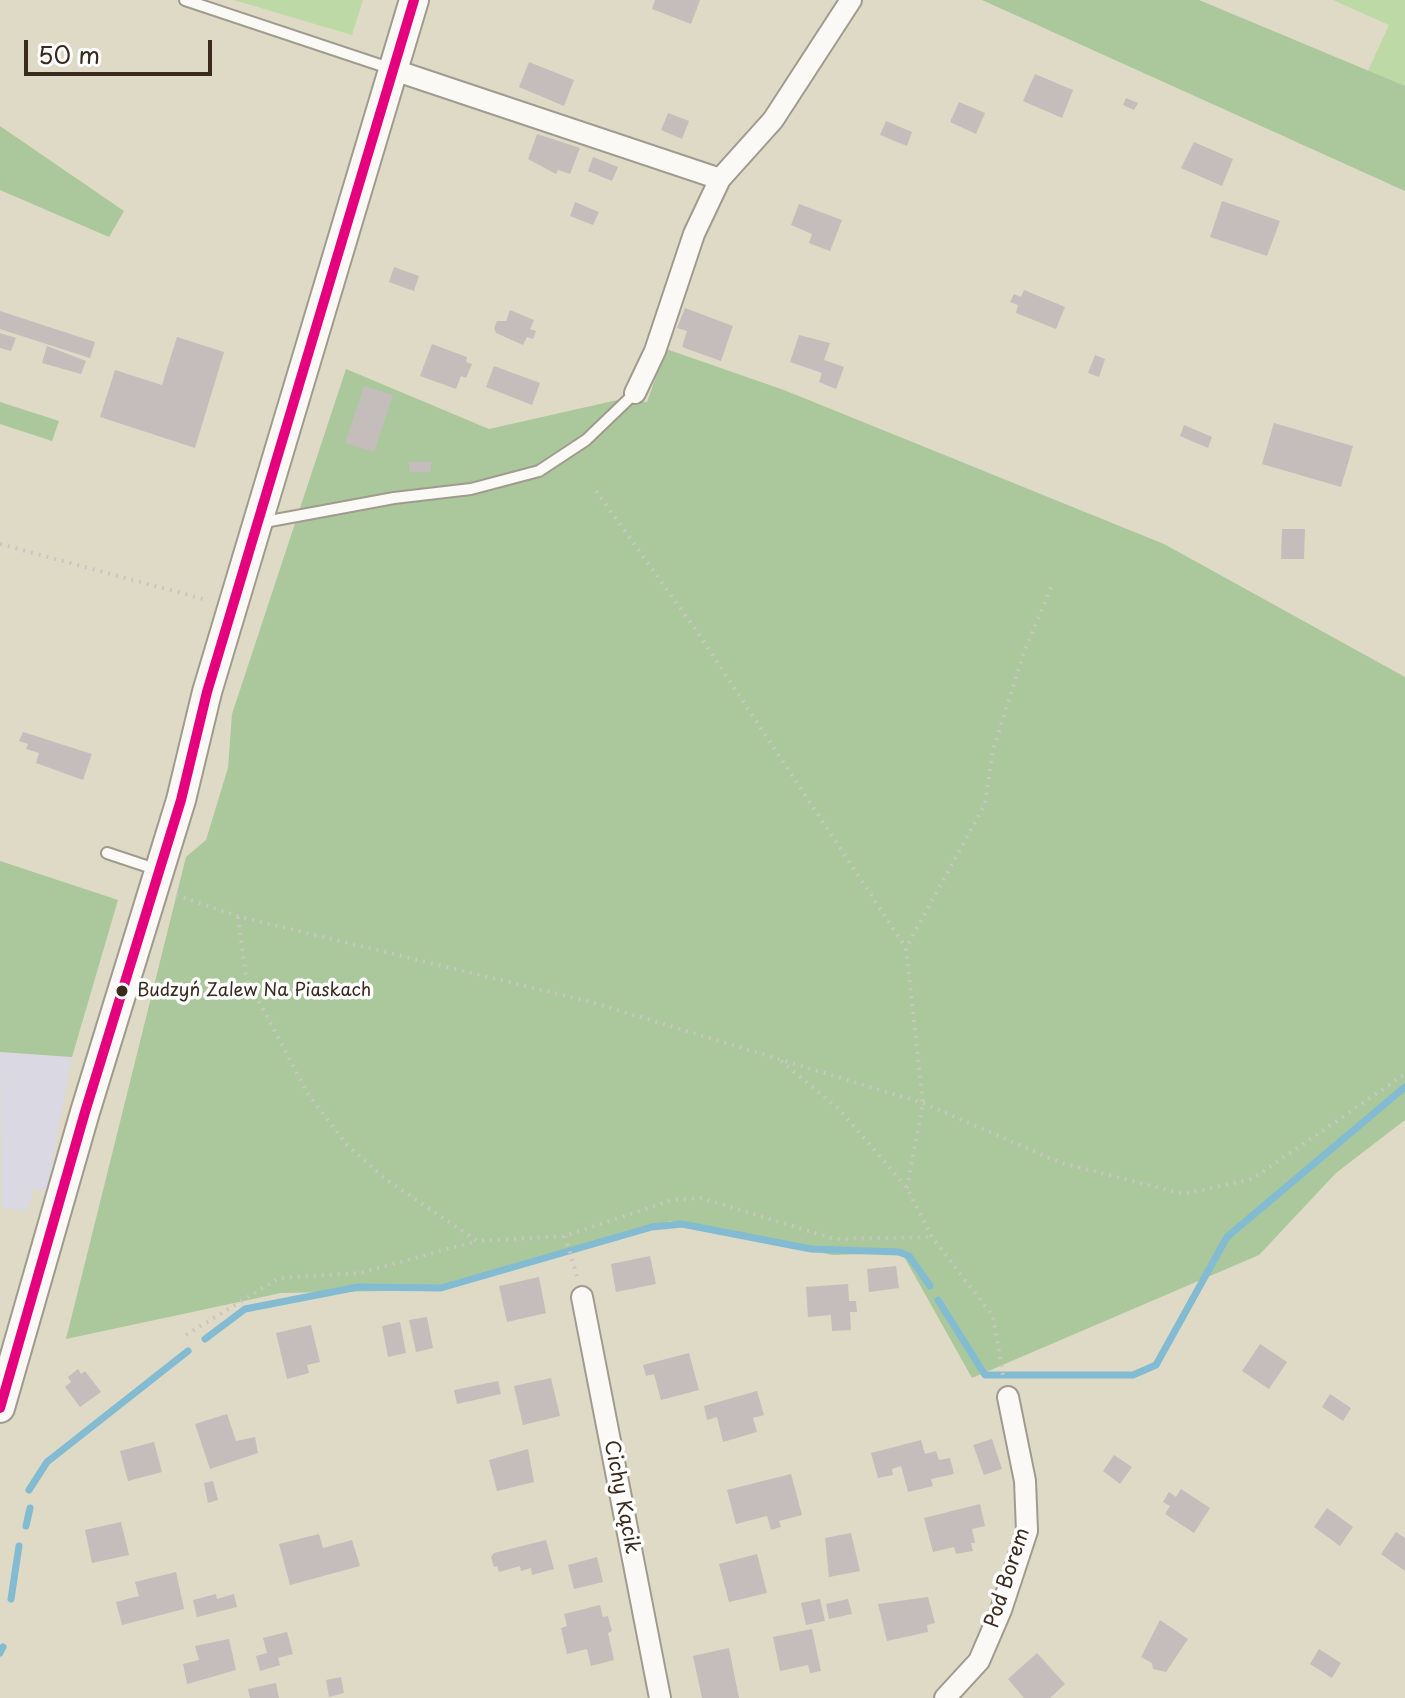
<!DOCTYPE html>
<html>
<head>
<meta charset="utf-8">
<style>
	body { margin:0 }
	#map { position:relative; width:1405px; height:1698px; overflow:hidden; background:#dedac6; font-family:"Playpen Sans",sans-serif }
	canvas { display:block }
	.scale { position:absolute; left:24px; top:40px; width:188px; height:36px; box-sizing:border-box; border:4px solid #3b2a1e; border-top:0; padding-left:10px; font-size:24px; line-height:28px; white-space:nowrap; color:#3b2a1e; -webkit-text-stroke:6px #fff; paint-order:stroke }
</style>
</head>
<body>
<div id="map">
<canvas width="1405" height="1698"></canvas>
<div class="scale">50 m</div>
</div>
<script>
const ctx = document.querySelector('canvas').getContext('2d');
ctx.lineJoin = 'round';
function fill(path, color) { ctx.fillStyle = color; ctx.fill(path, 'evenodd'); }
const shape = rows => new Path2D(rows.map(r => 'M' + r).join(''));
function strokePath(path, color, width, dash) { ctx.strokeStyle = color; ctx.lineWidth = width; ctx.lineCap = dash ? 'butt' : 'round'; ctx.setLineDash(dash || []); ctx.stroke(path); }
function label(font, color, halo, rows, align = 'center') {
  ctx.font = font + ' "Playpen Sans",sans-serif'; ctx.lineWidth = 7; ctx.setLineDash([]); ctx.textBaseline = 'middle'; ctx.strokeStyle = halo; ctx.fillStyle = color; for (const [text, x, y, turn = 0] of rows) {
    ctx.save(); ctx.translate(x, y); ctx.rotate((+turn || 0) * Math.PI / 180); ctx.textAlign = isNaN(turn) ? turn : align; if (halo) ctx.strokeText(text, 0, 0); ctx.fillText(text, 0, 0); ctx.restore();
  }
}
fill(shape([
	[0,1052,72,1057,47,1191,33,1190,27,1211,2,1208]
]), '#dad8e2');
fill(shape([
	[234,0,363,0,352,35],
	[1333,0,1405,0,1405,86,1367,73,1389,25]
]), '#bcd9a6');
fill(shape([
	[982,0,1199,0,1405,86,1405,191],
	[0,126,124,211,109,237,0,190],
	[666,349,784,390,1164,544,1405,677,1405,1120,1336,1173,1259,1255,972,1378,902,1253,832,1255,670,1221,434,1290,281,1293,66,1339,186,857,206,840,228,768,232,714,346,369,489,429,622,399,647,402],
	[0,402,59,421,52,441,0,424],
	[0,861,118,900,72,1057,0,1052]
]), '#aac89b');
strokePath(shape([
	[938,1300,985,1375,1133,1375,1156,1365,1227,1237,1405,1087],
	[205,1339,245,1309,358,1287,441,1288,652,1227,682,1224,811,1249,899,1252,909,1256,930,1286],
	[29,1490,47,1462,188,1351],
	[26,1526,30,1508],
	[11,1599,19,1546],
	[0,1653,3,1647]
]), '#83bbd2', 7);
fill(shape([
	[655,0,700,0,691,24,652,9],
	[529,62,574,80,564,106,519,87],
	[1035,74,1073,90,1062,118,1023,101],
	[1126,98,1138,103,1134,110,1123,105],
	[959,102,985,113,976,134,950,122],
	[668,113,689,121,682,139,661,130],
	[886,121,912,132,907,146,880,135],
	[537,134,580,148,570,174,558,170,556,174,528,159],
	[1194,142,1233,159,1222,186,1181,168],
	[593,157,618,167,612,181,588,171],
	[1222,201,1280,221,1267,256,1210,237],
	[575,202,599,212,593,225,570,216],
	[799,204,842,220,830,251,809,243,812,234,791,225],
	[394,267,419,276,414,291,389,282],
	[1024,290,1065,307,1056,329,1016,313,1018,305,1010,302,1014,294,1021,297],
	[685,308,733,326,721,361,682,347,687,331,677,328],
	[510,310,534,320,530,329,536,331,533,339,527,337,523,345,496,333,494,328,497,321,506,321],
	[0,311,95,342,90,358,0,329],
	[0,333,16,338,11,351,0,348],
	[799,335,830,343,824,360,844,367,836,389,819,382,822,373,790,362],
	[177,337,224,352,195,448,100,417,115,370,162,385],
	[432,344,467,357,466,362,472,364,466,378,461,376,456,389,420,376],
	[47,346,86,361,81,374,42,363],
	[1095,355,1105,359,1099,377,1088,373],
	[494,366,540,383,532,405,486,387],
	[364,386,393,395,374,452,345,443],
	[1274,423,1353,446,1341,487,1262,464],
	[1184,425,1212,437,1208,448,1180,436],
	[409,462,431,462,431,472,409,472],
	[1282,529,1305,529,1304,559,1281,559],
	[23,732,92,754,83,780,36,763,39,753,26,749,28,744,19,741],
	[650,1256,656,1284,616,1292,611,1264],
	[896,1266,899,1288,869,1292,867,1269],
	[539,1277,546,1313,507,1322,499,1286],
	[848,1284,849,1301,856,1301,857,1312,850,1312,851,1330,832,1331,831,1315,808,1317,806,1287],
	[427,1317,433,1348,416,1352,409,1320],
	[400,1322,406,1353,388,1357,382,1326],
	[311,1325,320,1362,307,1365,309,1373,287,1379,276,1333],
	[1260,1344,1287,1362,1269,1389,1242,1371],
	[689,1353,699,1390,661,1400,654,1374,646,1376,643,1365],
	[78,1369,81,1374,85,1371,101,1392,80,1407,65,1387,71,1382,68,1377],
	[551,1378,560,1416,523,1425,514,1386],
	[498,1381,501,1394,457,1404,454,1390],
	[757,1391,764,1415,753,1418,757,1432,723,1442,717,1417,707,1420,704,1406],
	[1330,1394,1351,1408,1343,1421,1322,1407],
	[227,1414,236,1441,255,1437,258,1453,210,1469,195,1424],
	[992,1439,1002,1469,984,1475,973,1445],
	[921,1440,925,1454,936,1451,939,1460,950,1458,954,1474,931,1479,933,1486,908,1492,901,1466,892,1469,893,1475,878,1478,871,1453],
	[154,1442,162,1472,128,1481,120,1451],
	[528,1449,534,1482,497,1491,489,1460],
	[1114,1455,1132,1467,1120,1484,1103,1471],
	[791,1474,802,1515,779,1521,781,1527,771,1530,767,1516,736,1524,727,1490],
	[213,1481,218,1500,208,1503,204,1483],
	[1181,1489,1210,1508,1194,1533,1165,1514,1170,1506,1163,1502,1169,1492,1176,1497],
	[980,1504,985,1526,972,1529,975,1543,971,1543,973,1551,956,1554,954,1547,933,1552,924,1518],
	[1327,1508,1353,1527,1340,1546,1314,1527],
	[121,1522,129,1555,92,1563,85,1530],
	[1396,1532,1405,1538,1405,1571,1381,1554],
	[851,1533,860,1571,829,1577,825,1538],
	[319,1534,323,1548,352,1540,360,1566,290,1585,279,1544],
	[546,1540,554,1569,532,1575,531,1568,521,1571,520,1566,499,1572,497,1566,494,1567,491,1557,494,1553],
	[757,1554,767,1593,729,1602,719,1564],
	[597,1557,603,1582,574,1589,568,1565],
	[176,1572,184,1609,122,1625,116,1602,139,1596,135,1582],
	[216,1594,217,1599,234,1594,237,1607,197,1617,193,1600],
	[928,1597,935,1623,927,1625,928,1632,887,1641,878,1604],
	[820,1599,825,1621,806,1625,801,1603],
	[848,1599,852,1614,829,1619,826,1604],
	[600,1605,603,1617,608,1616,612,1631,608,1633,614,1660,591,1666,587,1649,567,1654,561,1628,567,1626,564,1614],
	[1160,1620,1188,1639,1166,1672,1153,1669,1152,1663,1141,1657],
	[812,1629,821,1671,810,1673,808,1665,780,1671,773,1637],
	[287,1632,293,1654,278,1658,280,1665,260,1671,256,1656,267,1653,263,1638],
	[229,1639,236,1670,187,1684,183,1664,199,1660,195,1646],
	[729,1648,739,1698,702,1698,693,1656],
	[1319,1649,1341,1663,1332,1678,1310,1664],
	[1037,1653,1065,1684,1050,1698,1024,1698,1008,1679],
	[341,1677,344,1693,329,1697,326,1680],
	[276,1683,279,1698,250,1698,248,1689]
]), '#c5bcbc');
const service = shape([
	[185,0,392,69],
	[259,523,394,498,471,489,539,471,586,440,635,393],
	[107,853,158,870]
]);
const minor = shape([
	[394,70,720,179],
	[635,393,655,351,694,234,720,179,773,120,851,0],
	[582,1297,660,1698],
	[945,1698,979,1661,1001,1610,1027,1531,1025,1481,1008,1397]
]);
const secondary = shape([
	[0,1408,85,1112,181,800,207,692,414,0]
]);
strokePath(service, '#a09b8e', 14);
strokePath(minor, '#a09b8e', 24);
strokePath(secondary, '#a09b8e', 32);
strokePath(shape([
	[596,491,698,633,906,948],
	[0,544,207,600],
	[176,895,237,916,591,1002,923,1103,1061,1163,1184,1194,1252,1179,1405,1074],
	[238,917,246,977,308,1094,347,1145,384,1178,477,1241,565,1236,672,1200,701,1198,835,1239,932,1237],
	[781,1061,840,1110,907,1188,932,1237,993,1316,1003,1375],
	[907,1188,923,1103,906,948,985,804,993,750,1023,655,1052,585],
	[565,1236,577,1276],
	[186,1335,279,1278,360,1273,477,1241]
]), '#c8c6c1', 4, [2, 6]);
strokePath(service, '#faf9f6', 10);
strokePath(minor, '#faf9f6', 20);
strokePath(secondary, '#faf9f6', 28);
strokePath(shape([
	[0,1408,85,1112,181,800,207,692,414,0]
]), '#e5007d', 10);
for (const [x, y, r, color] of [
	[122,991,7,"#3b2a1e"]
]) { const dot = new Path2D(); dot.arc(x, y, r, 0, 2 * Math.PI); ctx.fillStyle = color; ctx.fill(dot); strokePath(dot, '#fff', 3); }
label('18px', '#3b2a1e', '#fff', [
	["Budzyń Zalew Na Piaskach",137,991]
], 'left');
label('20px', '#3b2a1e', '#fff', [
	["Cichy Kącik",621,1497,79],
	["Pod Borem",1008,1578,-72]
]);
</script>
</body>
</html>
